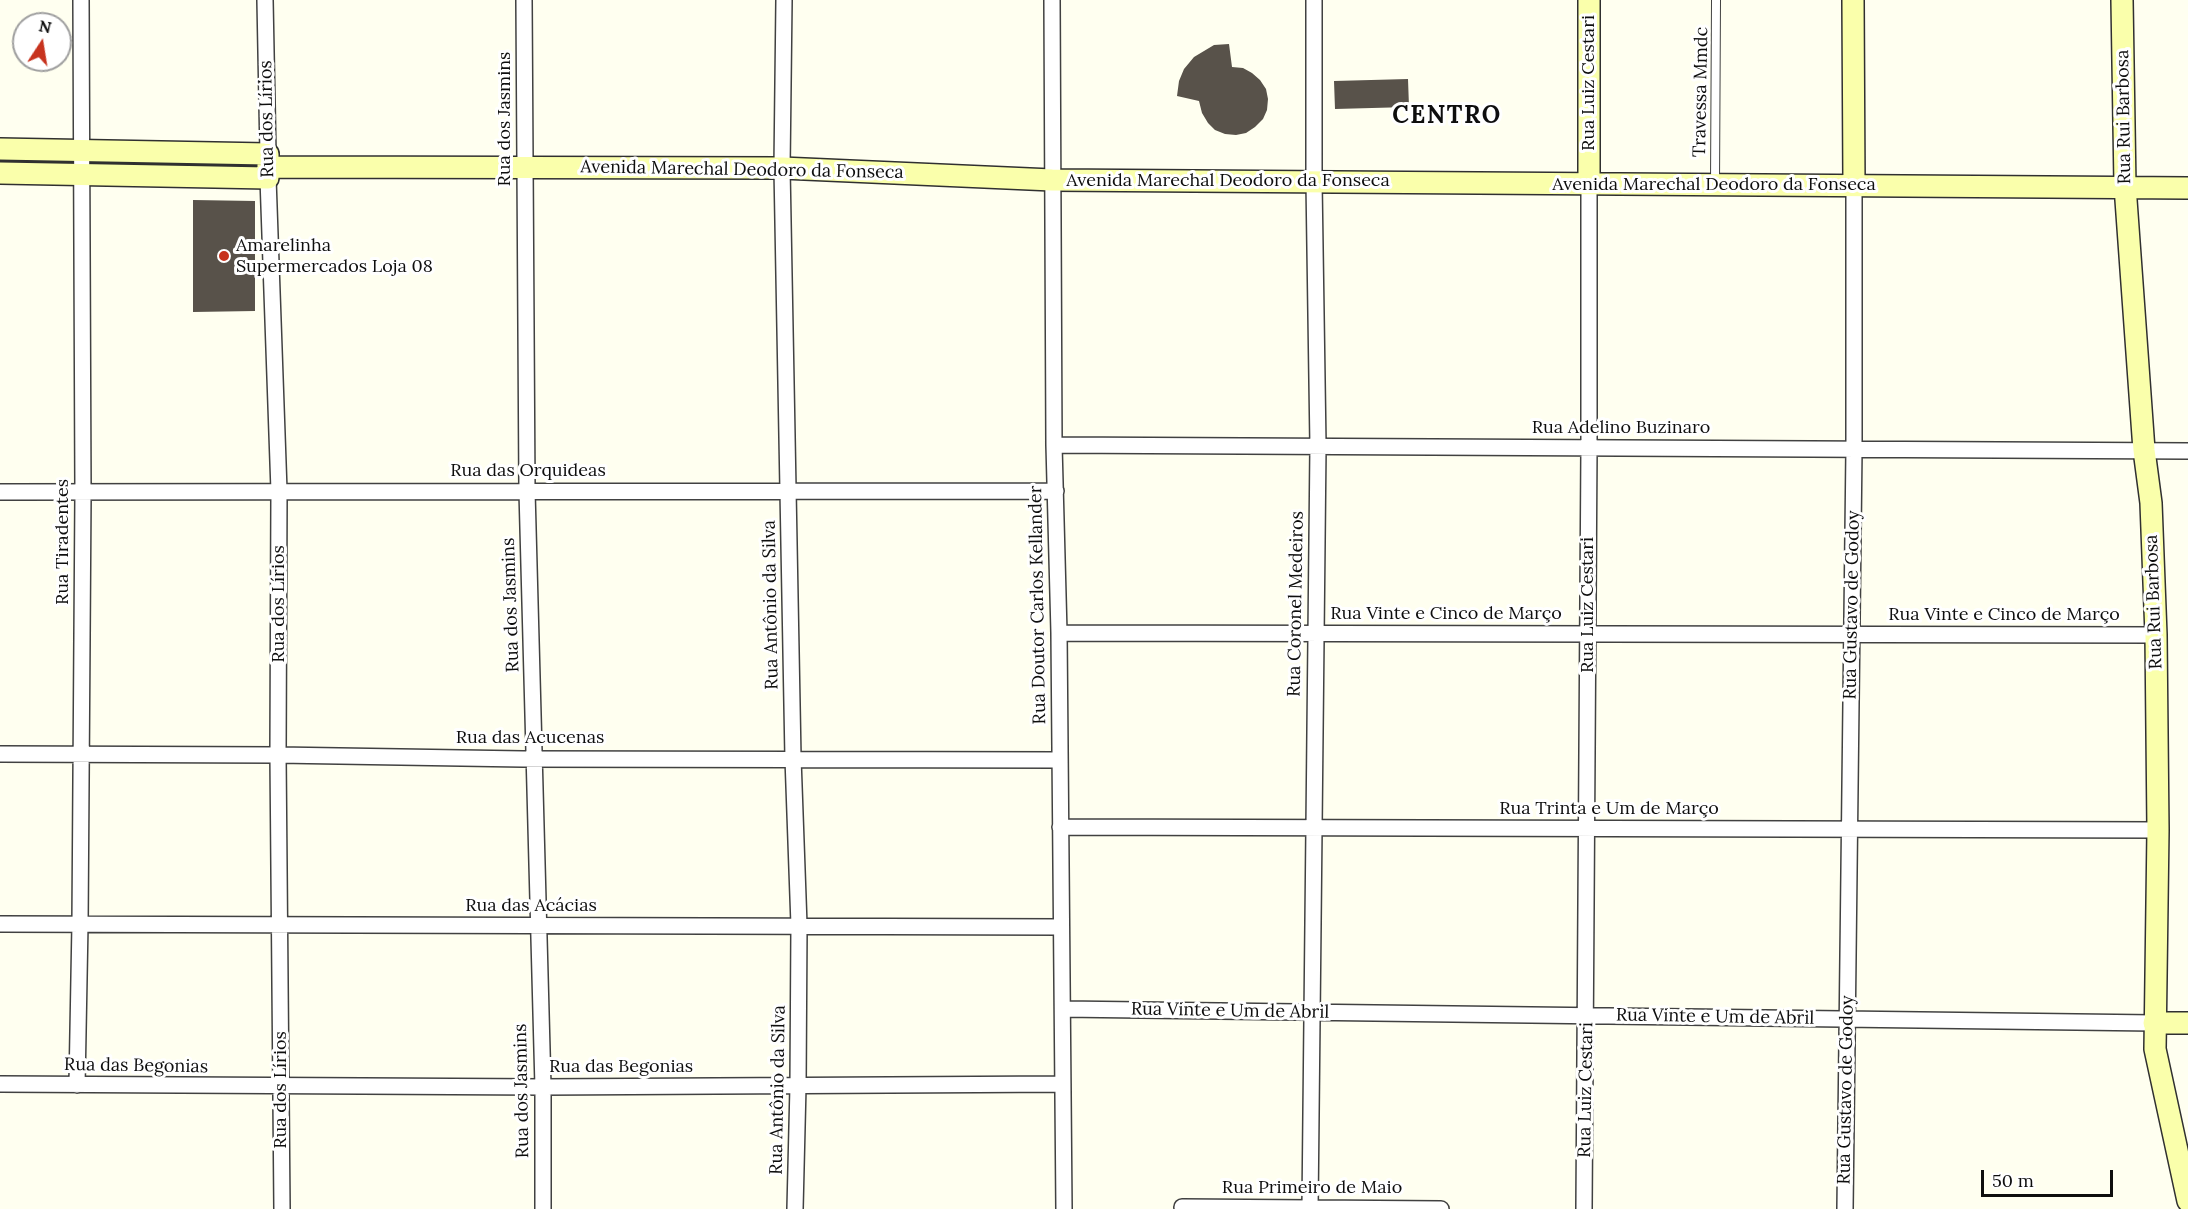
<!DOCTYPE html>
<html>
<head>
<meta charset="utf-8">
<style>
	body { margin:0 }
	#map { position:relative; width:2188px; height:1209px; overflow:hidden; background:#fffff0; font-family:Lora,serif }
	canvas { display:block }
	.north { position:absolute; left:12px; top:12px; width:60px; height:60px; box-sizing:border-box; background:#fff; border:2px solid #9f9f9f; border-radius:50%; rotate:12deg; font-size:16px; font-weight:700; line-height:24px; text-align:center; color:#0e0e0e }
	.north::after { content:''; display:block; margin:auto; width:21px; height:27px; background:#c7331e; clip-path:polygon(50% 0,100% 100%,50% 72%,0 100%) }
	.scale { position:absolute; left:1981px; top:1170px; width:132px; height:27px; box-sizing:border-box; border:3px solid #0e0e0e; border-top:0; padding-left:8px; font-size:18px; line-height:21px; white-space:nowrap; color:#0e0e0e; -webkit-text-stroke:4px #fff; paint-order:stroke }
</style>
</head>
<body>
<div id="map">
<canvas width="2188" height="1209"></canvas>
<div class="north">N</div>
<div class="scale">50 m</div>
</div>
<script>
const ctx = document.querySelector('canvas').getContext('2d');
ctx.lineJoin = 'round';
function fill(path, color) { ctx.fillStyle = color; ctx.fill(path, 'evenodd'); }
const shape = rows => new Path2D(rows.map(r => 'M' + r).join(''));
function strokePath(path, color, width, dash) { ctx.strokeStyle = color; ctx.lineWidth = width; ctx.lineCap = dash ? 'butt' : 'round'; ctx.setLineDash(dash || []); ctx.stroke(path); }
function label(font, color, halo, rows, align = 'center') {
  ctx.font = font + ' Lora,serif'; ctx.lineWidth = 6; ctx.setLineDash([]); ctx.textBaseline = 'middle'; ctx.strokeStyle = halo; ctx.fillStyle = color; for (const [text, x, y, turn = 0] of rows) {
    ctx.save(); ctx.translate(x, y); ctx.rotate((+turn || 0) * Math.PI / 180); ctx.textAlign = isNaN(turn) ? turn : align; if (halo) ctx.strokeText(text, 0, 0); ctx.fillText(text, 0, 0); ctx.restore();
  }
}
fill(shape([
	[1229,44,1232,67,1243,68,1252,73,1260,80,1266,89,1268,99,1267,110,1263,119,1255,127,1246,133,1236,135,1225,134,1215,130,1208,123,1202,113,1199,101,1177,96,1179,81,1184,69,1194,57,1214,45],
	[1408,79,1409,107,1335,109,1334,81],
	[193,200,255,201,255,311,193,312]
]), '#58524a');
const lane = shape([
	[1715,184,1716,0]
]);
const street = shape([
	[265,0,268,154],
	[524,0,527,491,543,1087,543,1209],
	[784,0,782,168,793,758,799,925,798,1086,795,1209],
	[1052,0,1054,445,1059,633,1064,1209],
	[268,178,279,491,278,755,282,1209],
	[1054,445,2188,451],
	[0,492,1056,491],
	[1059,633,2156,635],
	[0,754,278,755,523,759,1060,760],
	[1060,827,2158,830],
	[0,924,1061,927],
	[1063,1009,2154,1023],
	[0,1084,543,1087,1063,1084],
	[77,1085,80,924,83,493,81,0],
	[1182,1207,1441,1209],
	[1310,1209,1318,446,1314,182,1314,0],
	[1584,1209,1589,447,1589,184],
	[1845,1209,1854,449,1854,185]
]);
const secondary = shape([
	[1853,0,1854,185],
	[2122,0,2125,186,2144,450,2151,503,2156,635,2158,830,2155,1049,2188,1201],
	[0,149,268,154,268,178,0,173],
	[268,167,782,168,1052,180,2188,188],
	[1589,184,1589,0],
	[2154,1023,2188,1023]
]);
strokePath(lane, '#414141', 10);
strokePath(street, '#414141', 18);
strokePath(secondary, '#303030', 24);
strokePath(lane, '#fff', 8);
strokePath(street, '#fff', 15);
strokePath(secondary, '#faffab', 21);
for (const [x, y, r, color] of [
	[224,256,6,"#c7331e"]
]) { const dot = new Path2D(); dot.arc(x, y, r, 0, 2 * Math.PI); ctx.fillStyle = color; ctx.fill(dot); strokePath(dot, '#fff', 2); }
label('18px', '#0e0e0e', '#fff', [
	["Rua Luiz Cestari",1589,83,-90],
	["Travessa Mmdc",1701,92,-89],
	["Rua Rui Barbosa",2124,117,-91],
	["Rua dos Lírios",267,119,-91],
	["Rua dos Jasmins",505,119,-90],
	["Avenida Marechal Deodoro da Fonseca",742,170,1],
	["Avenida Marechal Deodoro da Fonseca",1228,181],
	["Avenida Marechal Deodoro da Fonseca",1714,185],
	["Rua Adelino Buzinaro",1621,428],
	["Rua das Orquideas",528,471],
	["Rua Tiradentes",63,542,-90],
	["Rua Rui Barbosa",2154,602,-92],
	["Rua dos Lírios",279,604,-90],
	["Rua Coronel Medeiros",1296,604,-89],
	["Rua dos Jasmins",511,605,-92],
	["Rua Antônio da Silva",771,605,-91],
	["Rua Doutor Carlos Kellander",1038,605,-91],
	["Rua Luiz Cestari",1588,605,-90],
	["Rua Gustavo de Godoy",1852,605,-89],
	["Rua Vinte e Cinco de Março",1446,614],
	["Rua Vinte e Cinco de Março",2004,615],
	["Rua das Acucenas",530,738],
	["Rua Trinta e Um de Março",1609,809],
	["Rua das Acácias",531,906],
	["Rua Vinte e Um de Abril",1230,1011,1],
	["Rua Vinte e Um de Abril",1715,1017,1],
	["Rua das Begonias",136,1066,1],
	["Rua das Begonias",621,1067],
	["Rua dos Lírios",281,1090,-90],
	["Rua Antônio da Silva",778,1090,-89],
	["Rua Luiz Cestari",1586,1090,-89],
	["Rua Gustavo de Godoy",1846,1090,-89],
	["Rua dos Jasmins",522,1091,-91],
	["Rua Primeiro de Maio",1312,1188]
]);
label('18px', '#0e0e0e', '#fff', [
	["Amarelinha",236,246],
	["Supermercados Loja 08",236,267]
], 'left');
ctx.letterSpacing = '1.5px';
label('bold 24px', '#0e0e0e', '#fff', [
	["CENTRO",1447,116]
]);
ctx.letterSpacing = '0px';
</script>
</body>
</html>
